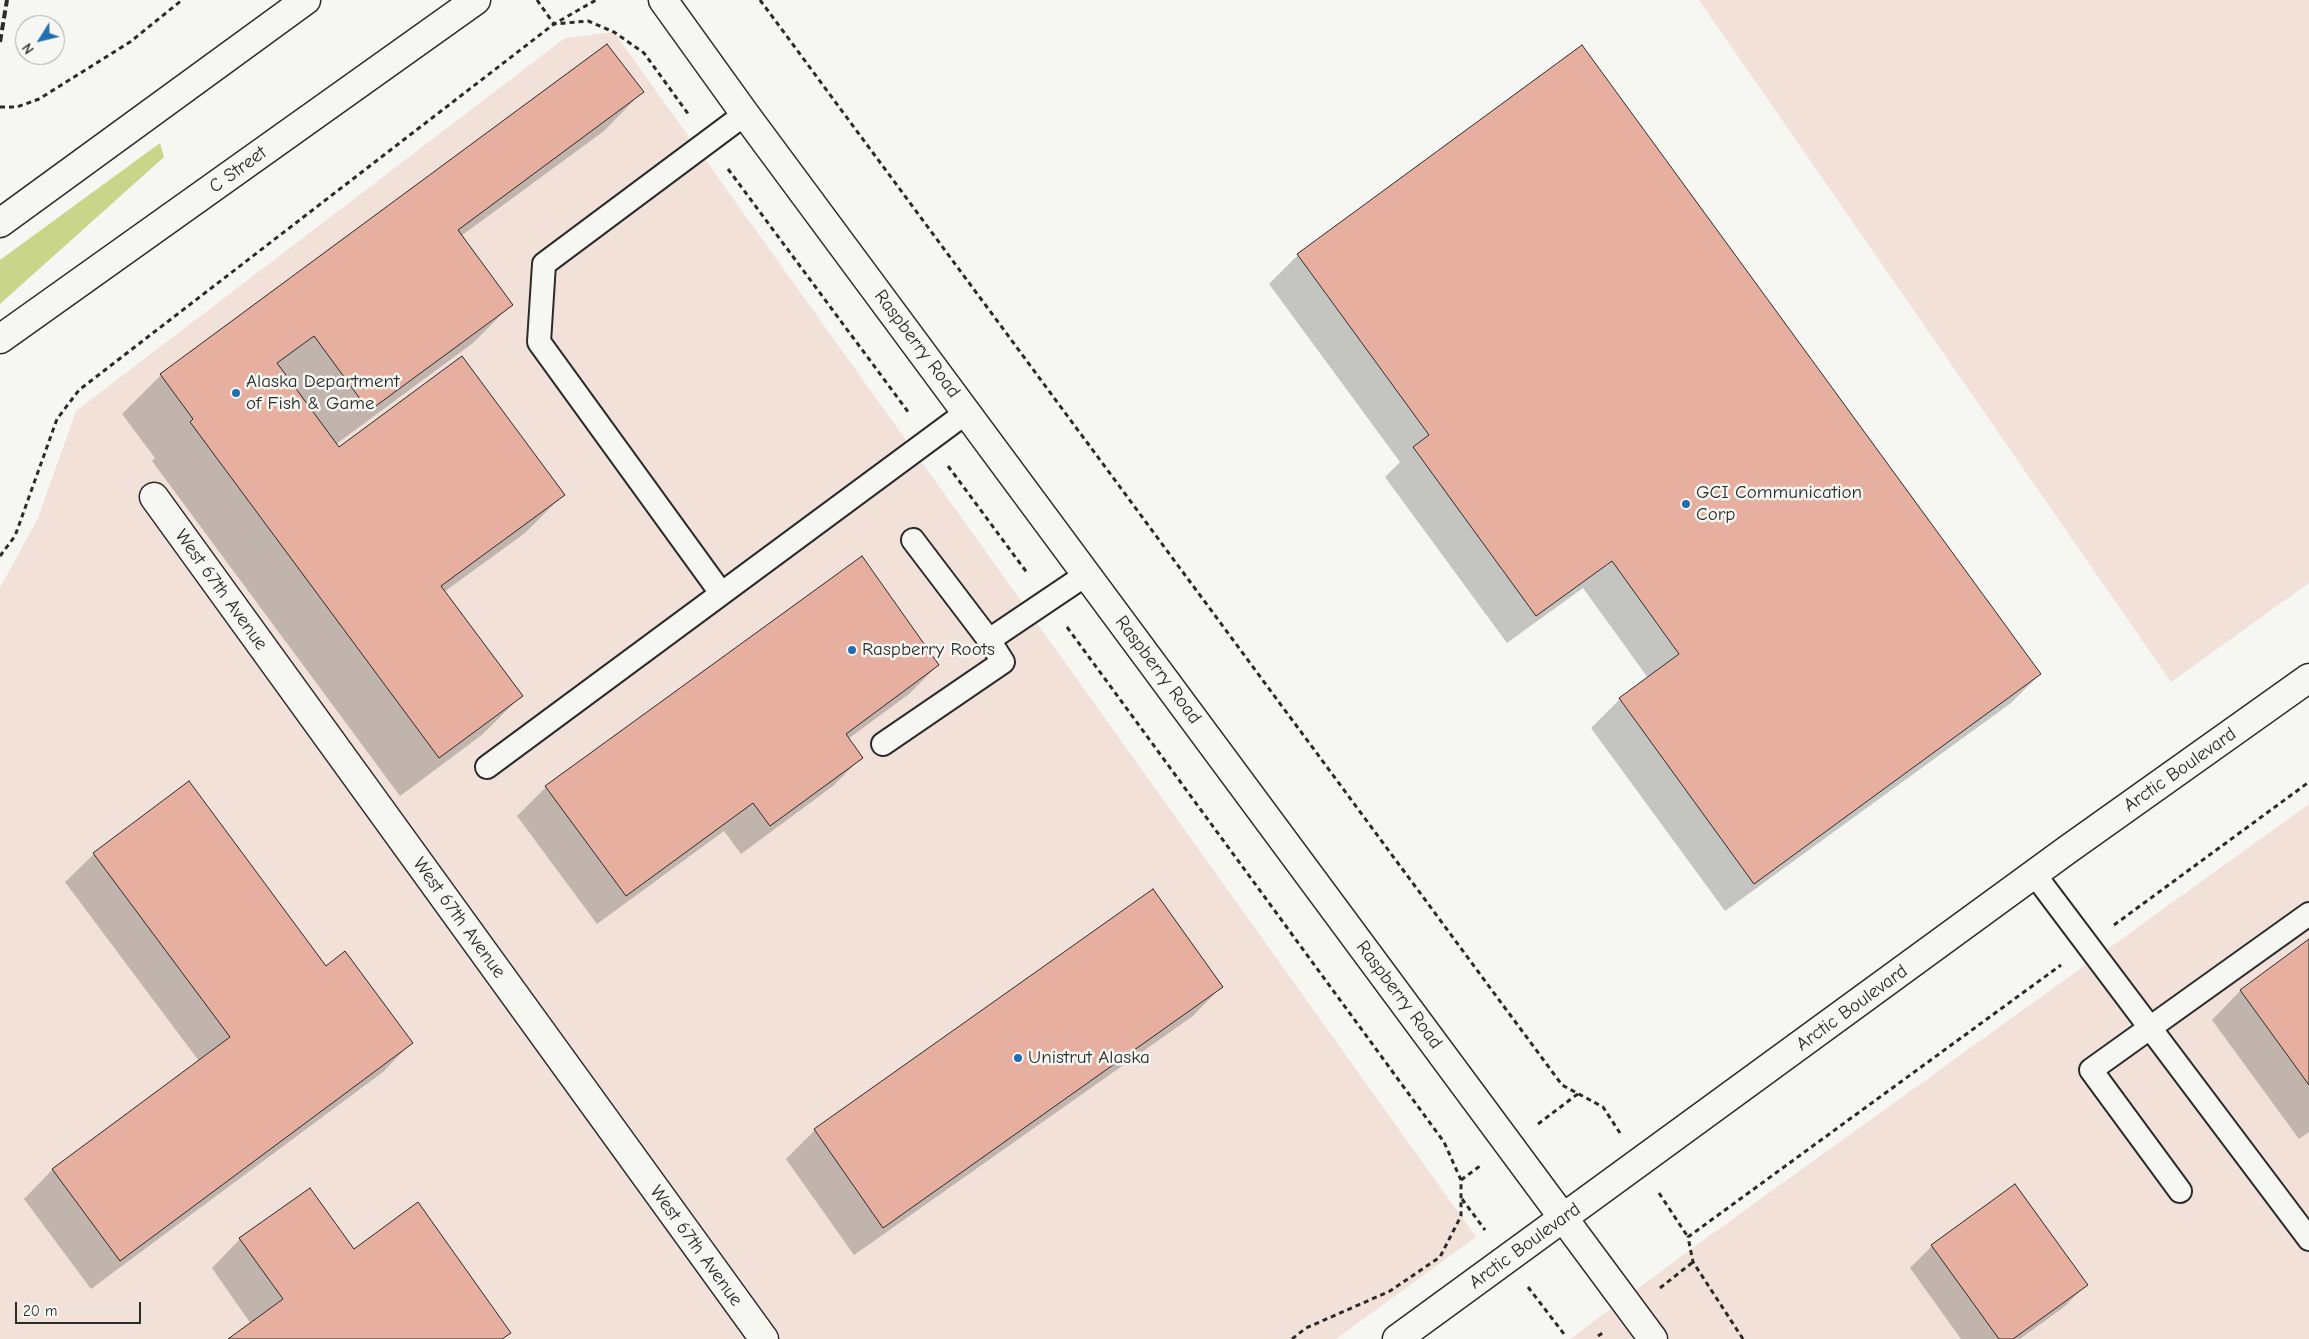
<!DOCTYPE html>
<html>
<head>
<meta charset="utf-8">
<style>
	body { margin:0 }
	#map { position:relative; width:2309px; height:1339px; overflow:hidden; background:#f6f6f2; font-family:"Comic Neue",sans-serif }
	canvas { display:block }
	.north { position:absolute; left:15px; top:15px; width:50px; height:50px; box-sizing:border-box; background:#f6f6f2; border:1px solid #a5a5a2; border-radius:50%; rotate:234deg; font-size:14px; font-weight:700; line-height:20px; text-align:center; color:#2b2b2b }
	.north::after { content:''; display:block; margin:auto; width:18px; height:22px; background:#1f6fb2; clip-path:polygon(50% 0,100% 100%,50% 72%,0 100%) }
	.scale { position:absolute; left:15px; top:1302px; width:126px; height:22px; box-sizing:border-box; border:2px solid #2b2b2b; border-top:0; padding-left:6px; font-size:15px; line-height:18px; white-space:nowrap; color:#2b2b2b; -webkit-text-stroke:4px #f6f6f2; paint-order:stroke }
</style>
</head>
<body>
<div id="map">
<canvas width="2309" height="1339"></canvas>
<div class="north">N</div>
<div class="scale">20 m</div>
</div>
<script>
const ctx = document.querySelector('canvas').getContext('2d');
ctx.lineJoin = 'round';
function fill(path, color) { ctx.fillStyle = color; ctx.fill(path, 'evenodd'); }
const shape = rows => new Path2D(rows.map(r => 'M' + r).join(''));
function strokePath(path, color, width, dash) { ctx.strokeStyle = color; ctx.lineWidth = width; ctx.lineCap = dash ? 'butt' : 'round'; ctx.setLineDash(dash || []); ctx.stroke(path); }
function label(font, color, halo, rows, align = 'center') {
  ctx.font = font + ' "Comic Neue",sans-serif'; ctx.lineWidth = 5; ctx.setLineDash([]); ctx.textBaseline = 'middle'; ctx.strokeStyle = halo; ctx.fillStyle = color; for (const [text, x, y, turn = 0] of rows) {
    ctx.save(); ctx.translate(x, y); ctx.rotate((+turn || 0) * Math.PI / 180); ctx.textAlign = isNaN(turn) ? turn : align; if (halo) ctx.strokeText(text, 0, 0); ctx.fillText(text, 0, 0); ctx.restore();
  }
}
fill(shape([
	[1699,0,2309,0,2309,583,2171,682],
	[614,32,1476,1237,1336,1339,0,1339,0,588,38,518,76,411,565,38],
	[2309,804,2309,1339,1570,1339,1698,1244]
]), '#f2e1d9');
fill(shape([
	[160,143,164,157,0,304,0,260]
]), '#c9d68a');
fill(shape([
	[607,45,642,92,604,131,461,236,512,304,473,343,335,445,338,449,563,495,525,533,444,592,521,696,483,734,400,796,152,461,155,458,122,414,161,375],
	[1298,255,2040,674,2011,703,1725,911,1591,728,1620,699,1648,678,1583,588,1507,643,1385,477,1400,462,1269,284],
	[861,558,938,665,909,694,848,739,862,757,833,786,741,854,724,831,597,924,517,816,546,787],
	[94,854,326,967,411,1043,383,1072,91,1289,24,1199,52,1170,199,1061,65,882],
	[2309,941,2309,1132,2299,1139,2212,1020,2240,991],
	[1221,987,1193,1016,854,1255,786,1159,815,1130],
	[240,1239,509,1333,503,1339,230,1339,251,1324,212,1268],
	[1932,1246,2086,1285,2064,1307,2020,1339,1961,1339,1910,1268]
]), '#0003');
const building = shape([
	[607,44,644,92,458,230,513,305,369,411,314,336,277,363,339,447,462,356,565,495,441,586,523,696,439,758,190,422,193,419,160,374,607,44],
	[1582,45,2041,674,1754,884,1619,698,1679,654,1612,561,1536,616,1413,447,1429,435,1297,254,1582,45],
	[862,556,939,665,846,734,863,758,770,826,753,803,626,896,545,786,862,556],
	[189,781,326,966,345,951,413,1043,120,1261,52,1169,230,1037,93,853,189,781],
	[1153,889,1223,987,883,1228,814,1129,1153,889],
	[2309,939,2309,1085,2240,990,2309,939],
	[2015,1184,2088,1285,2013,1339,1999,1339,1931,1245,2015,1184],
	[310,1188,354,1249,418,1202,511,1333,502,1339,228,1339,283,1299,239,1238,310,1188]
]);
fill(building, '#e7af9f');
strokePath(building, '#2b2b2b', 1);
const service = shape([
	[913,540,989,640,1087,574],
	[721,593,539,342,544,264,745,114],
	[883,744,1003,662,989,640],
	[487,767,967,412],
	[2035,875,2309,1239],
	[2180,1191,2091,1070,2309,914]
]);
const minor = shape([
	[154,497,764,1339]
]);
const secondary = shape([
	[663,0,745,114,1653,1339],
	[1397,1339,2067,850,2309,678]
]);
const primary = shape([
	[0,223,306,0],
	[0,339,476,0]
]);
strokePath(service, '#2b2b2b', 26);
strokePath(minor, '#2b2b2b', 31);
strokePath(secondary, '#2b2b2b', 31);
strokePath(primary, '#2b2b2b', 31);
strokePath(shape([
	[537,0,554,24,588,21,614,32,644,53,689,115],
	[760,0,1562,1085,1603,1107,1620,1133],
	[0,107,17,107,39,99,130,42,182,0],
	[728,169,909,413],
	[948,466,1028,574],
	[0,556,15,536,57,419,79,390,554,24,596,0],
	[1067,627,1444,1142,1461,1180,1461,1216,1440,1257,1390,1291,1306,1328,1292,1339],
	[2114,925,2309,782],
	[1538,1124,1579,1093],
	[1461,1180,1480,1166],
	[1659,1193,1688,1237],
	[1462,1199,1485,1230],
	[1528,1287,1564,1334],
	[1660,1288,1693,1262],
	[1598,1336,1604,1332],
	[1743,1339,1693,1262,1688,1237,2061,965]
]), '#2b2b2b', 3, [5, 4]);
strokePath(service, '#f6f6f2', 22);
strokePath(minor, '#f6f6f2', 28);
strokePath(secondary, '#f6f6f2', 28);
strokePath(primary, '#f6f6f2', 28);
strokePath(shape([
	[0,42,7,0]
]), '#2b2b2b', 4, [8, 4]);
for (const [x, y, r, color] of [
	[236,393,5,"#1f6fb2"],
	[1686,504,5,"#1f6fb2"],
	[852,650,5,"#1f6fb2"],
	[1018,1058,5,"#1f6fb2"]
]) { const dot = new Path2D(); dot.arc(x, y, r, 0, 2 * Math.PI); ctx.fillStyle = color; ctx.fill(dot); strokePath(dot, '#f6f6f2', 2); }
label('19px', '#2b2b2b', '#f6f6f2', [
	["C Street",238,170,-36],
	["Raspberry Road",917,344,53],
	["West 67th Avenue",221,590,54],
	["Raspberry Road",1158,670,53],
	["Arctic Boulevard",2180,770,-35],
	["West 67th Avenue",459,918,54],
	["Raspberry Road",1399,995,53],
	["Arctic Boulevard",1852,1008,-36],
	["West 67th Avenue",696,1246,54],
	["Arctic Boulevard",1525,1246,-36]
]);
label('19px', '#2b2b2b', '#f6f6f2', [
	["Alaska Department",246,382],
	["of Fish & Game",246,404],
	["GCI Communication",1696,493],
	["Corp",1696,515],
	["Raspberry Roots",862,650],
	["Unistrut Alaska",1028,1058]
], 'left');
</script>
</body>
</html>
